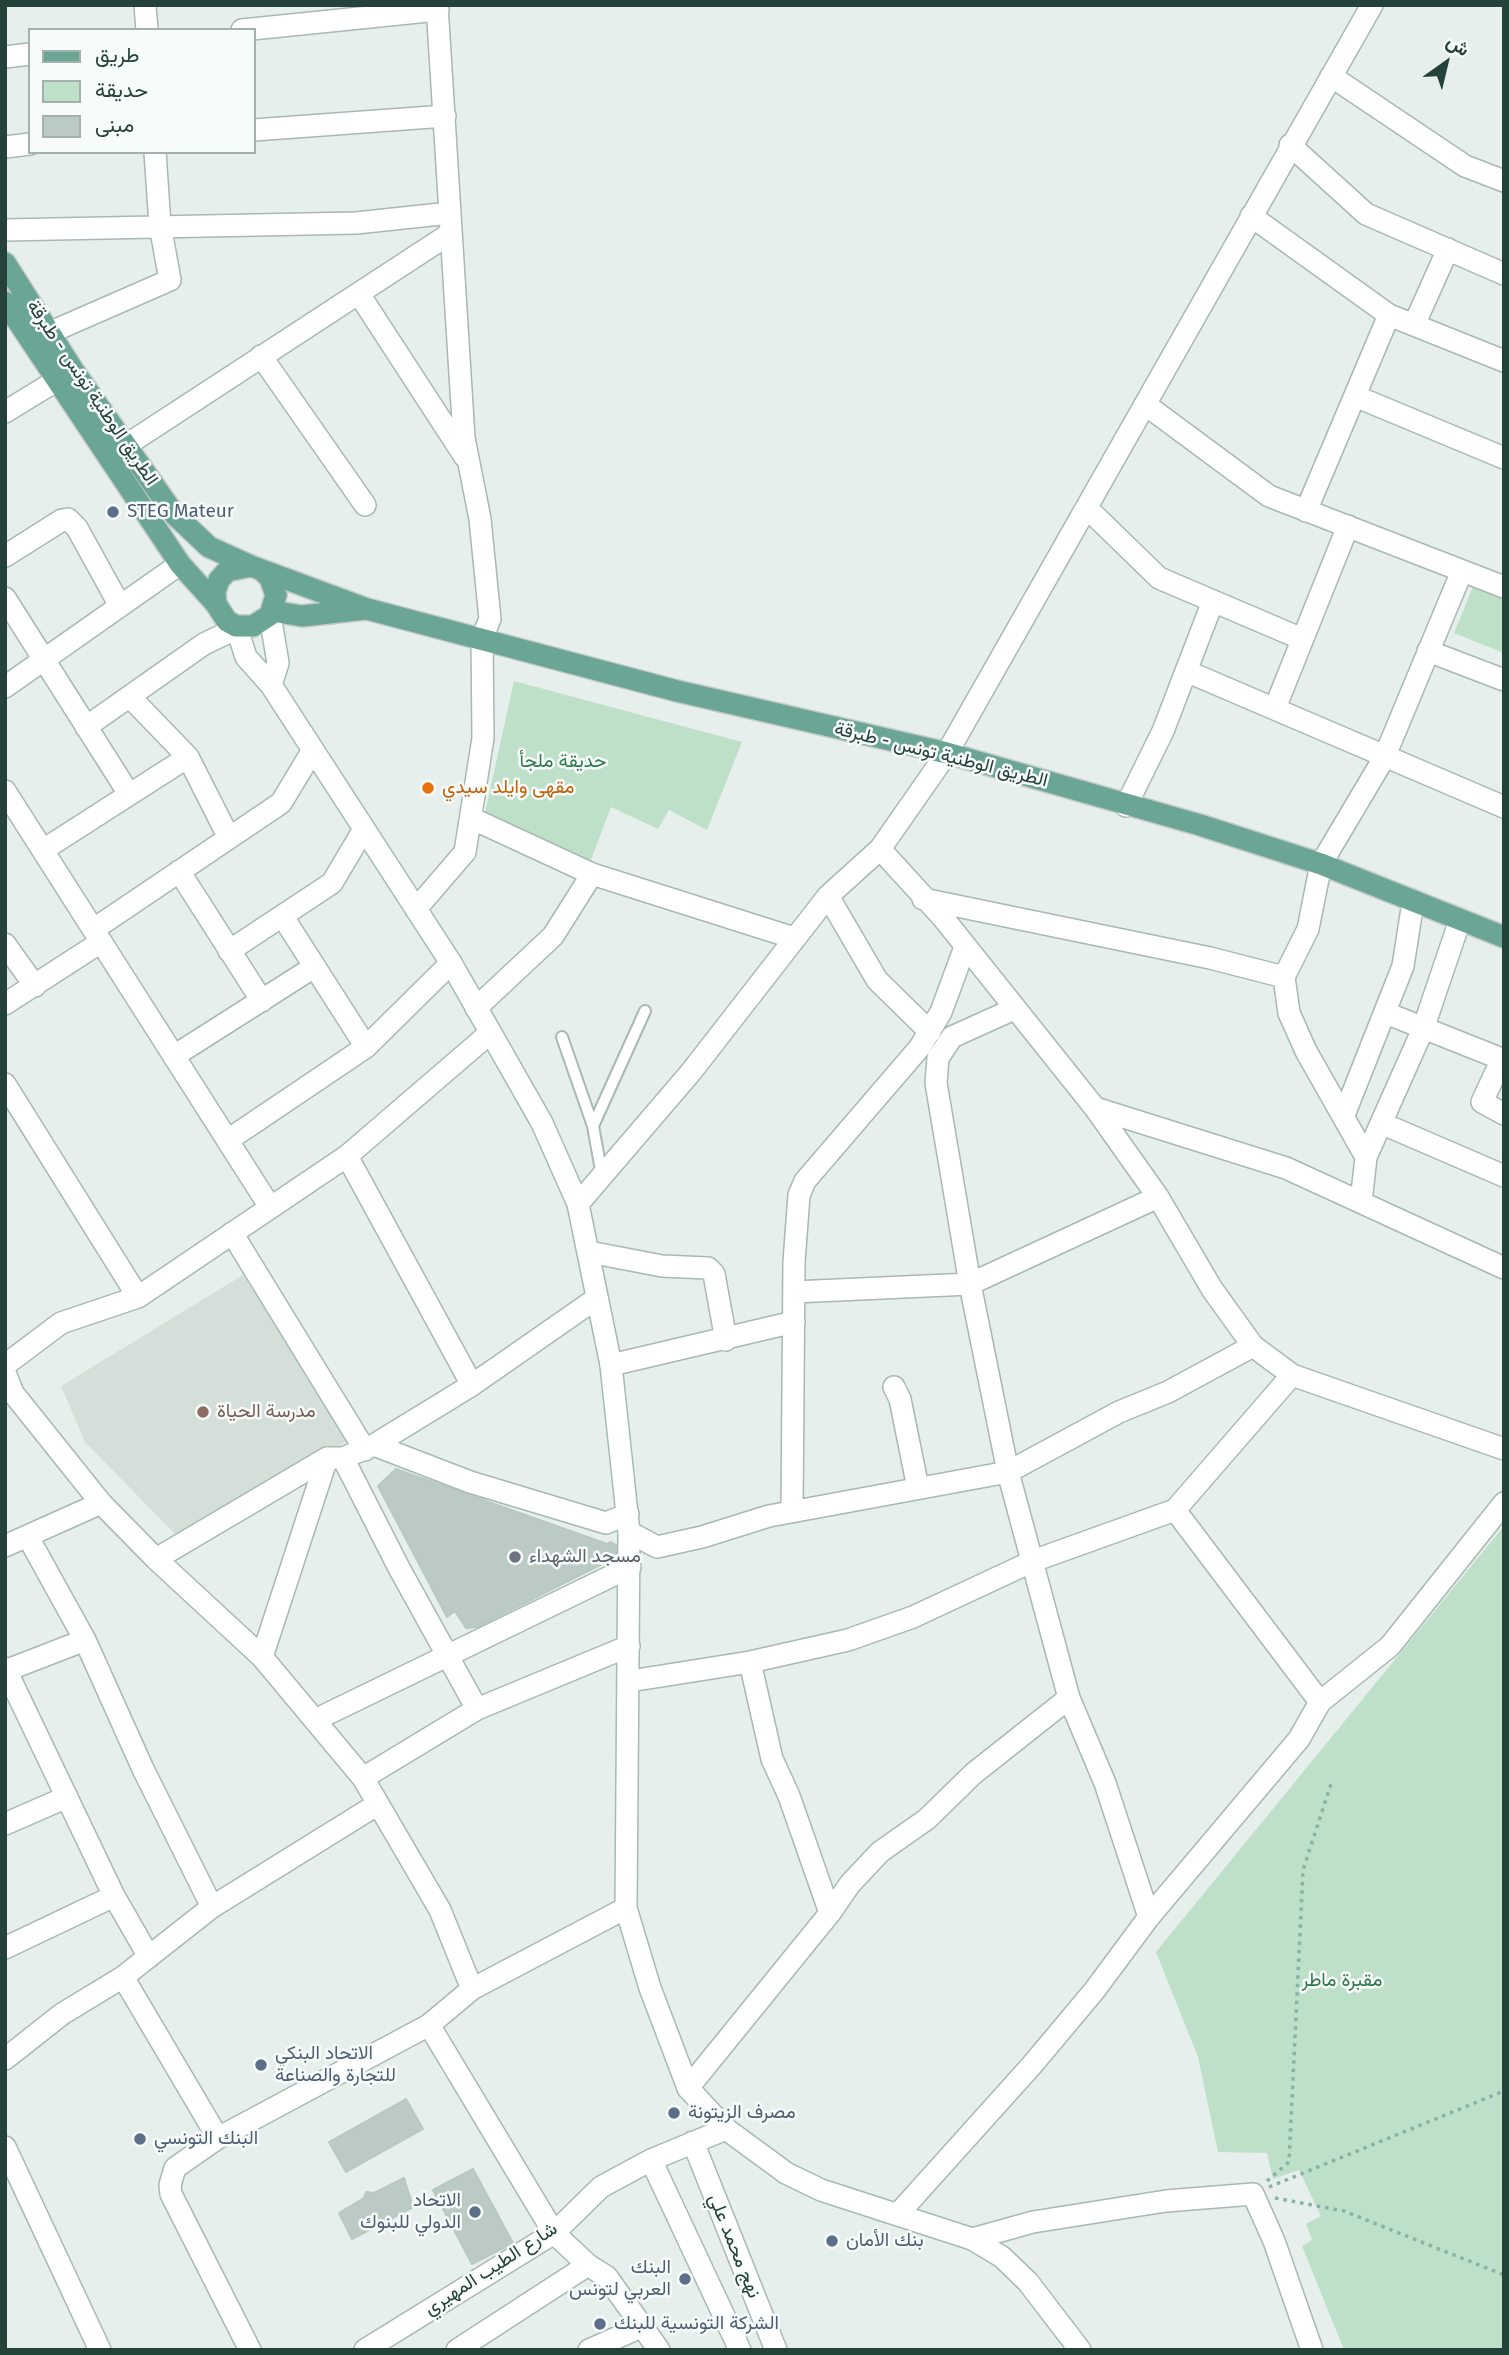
<!DOCTYPE html>
<html>
<head>
<meta charset="utf-8">
<style>
	body { margin:0 }
	#map { position:relative; width:1509px; height:2355px; overflow:hidden; background:#e6efeb; font-family:"Fira Sans",Vazirmatn,sans-serif }
	canvas { display:block }
	.frame { position:absolute; inset:0; border:7px solid #24423a; pointer-events:none }
	.legend { position:absolute; left:28px; top:28px; width:228px; height:126px; box-sizing:border-box; background:#f7fbf9; border:2px solid #a3b1ad; margin:0; padding:9px 12px; list-style:none; font-size:21px; color:#24423a }
	.legend li { display:flex; align-items:center; gap:14px; height:35px }
	.legend b { width:35px; border:2px solid #a3b1ad }
	.north { position:absolute; left:1411px; top:28px; width:70px; height:70px; -webkit-text-stroke:5px #f7fbf9; paint-order:stroke; rotate:34deg; font-size:19px; font-weight:700; line-height:28px; text-align:center; color:#24423a }
	.north::after { content:''; display:block; margin:auto; width:24px; height:32px; background:#24423a; clip-path:polygon(50% 0,100% 100%,50% 72%,0 100%) }
</style>
</head>
<body>
<div id="map">
<canvas width="1509" height="2355"></canvas>
<div class="frame"></div>
<ul class="legend">
<li><b style="height:9px;background:#6aa596"></b>طريق</li>
<li><b style="height:19px;background:#bfe0c8"></b>حديقة</li>
<li><b style="height:19px;background:#bbcac4"></b>مبنى</li>
</ul>
<div class="north">ش</div>
</div>
<script>
const ctx = document.querySelector('canvas').getContext('2d');
ctx.lineJoin = 'round';
function fill(path, color) { ctx.fillStyle = color; ctx.fill(path, 'evenodd'); }
const shape = rows => new Path2D(rows.map(r => 'M' + r).join(''));
function strokePath(path, color, width, dash) { ctx.strokeStyle = color; ctx.lineWidth = width; ctx.lineCap = dash ? 'butt' : 'round'; ctx.setLineDash(dash || []); ctx.stroke(path); }
function label(font, color, halo, rows, align = 'center') {
  ctx.font = font + ' "Fira Sans",Vazirmatn,sans-serif'; ctx.lineWidth = 5; ctx.setLineDash([]); ctx.textBaseline = 'middle'; ctx.strokeStyle = halo; ctx.fillStyle = color; for (const [text, x, y, turn = 0] of rows) {
    ctx.save(); ctx.translate(x, y); ctx.rotate((+turn || 0) * Math.PI / 180); ctx.textAlign = isNaN(turn) ? turn : align; if (halo) ctx.strokeText(text, 0, 0); ctx.fillText(text, 0, 0); ctx.restore();
  }
}
fill(shape([
	[243,1275,351,1439,175,1534,85,1442,61,1386]
]), '#d4dfda');
fill(shape([
	[1479,572,1504,582,1504,653,1454,633],
	[514,681,742,742,707,830,669,810,658,829,611,807,590,862,485,813],
	[1504,1526,1504,2350,1344,2350,1302,2246,1312,2240,1306,2224,1321,2216,1299,2170,1273,2179,1267,2153,1218,2152,1198,2057,1156,1952]
]), '#bfe0c8');
const building = shape([
	[396,1469,607,1544,611,1542,616,1545,616,1557,477,1627,466,1628,455,1611,447,1617,378,1486,396,1469],
	[406,2099,423,2129,346,2172,329,2142,406,2099],
	[473,2169,513,2243,472,2264,433,2190,473,2169],
	[404,2178,413,2207,352,2239,339,2213,364,2198,366,2192,374,2193,404,2178]
]);
fill(building, '#bbcac4');
strokePath(building, '#b8c9c2', 2);
const service = shape([
	[562,1037,593,1126,602,1176],
	[593,1126,645,1011]
]);
const minor = shape([
	[145,5,147,30],
	[242,30,438,10],
	[5,57,30,54],
	[1331,76,1465,166,1504,181],
	[254,130,445,116],
	[1290,145,1366,214,1504,274],
	[5,147,30,144],
	[1251,216,1389,315,1504,361],
	[5,230,356,223,450,213],
	[359,294,465,457],
	[1414,325,1448,249],
	[35,339,170,280,160,225,155,152],
	[261,356,365,505],
	[1355,396,1504,458],
	[1146,405,1269,496,1504,587],
	[5,412,72,371],
	[125,446,451,233],
	[1088,509,1159,578,1302,639],
	[1306,511,1389,315],
	[5,556,62,520,68,519,77,528,120,606],
	[5,598,129,794],
	[1428,651,1504,680],
	[1186,671,1504,807],
	[5,687,180,564],
	[130,697,188,757,229,838],
	[1275,708,1348,526],
	[86,727,204,644,227,633,237,633],
	[5,791,270,1207],
	[1126,806,1163,731,1213,601],
	[471,818,592,874,794,938],
	[880,849,944,919,1095,1108,1158,1197,1212,1289,1253,1346,1292,1375,1504,1449],
	[43,850,188,757],
	[179,871,262,1001],
	[828,896,877,980,930,1032],
	[923,899,1210,958,1284,977],
	[416,909,465,852,483,738,482,638,490,619,480,519,464,438,437,5],
	[283,917,366,1047],
	[94,929,281,803,313,750],
	[5,944,35,986],
	[229,951,332,883,364,829],
	[5,1004,101,942],
	[476,1008,553,936,592,874],
	[1014,1009,952,1037,938,1058,936,1083,970,1284,1008,1472,1069,1698,1105,1783,1149,1917],
	[1386,1013,1504,1060],
	[174,1056,314,967],
	[1502,1059,1482,1102,1504,1114],
	[5,1084,138,1297],
	[1095,1108,1286,1168,1504,1268],
	[1344,1115,1403,966,1413,902],
	[1381,1123,1504,1176],
	[228,1140,366,1047,451,963],
	[347,1156,472,1385],
	[1366,1157,1423,1029,1460,920],
	[1361,1202,1366,1157,1306,1051,1289,1013,1284,977,1308,929,1321,864,1384,758,1462,571],
	[578,1204,691,1072,828,896,880,849,947,753,1372,5],
	[232,1233,365,1450],
	[589,1252,662,1266,708,1268,714,1274,726,1340],
	[794,1292,970,1284,1158,1197],
	[5,1365,61,1323,138,1297,347,1156,490,1033],
	[611,1365,794,1322],
	[5,1373,13,1393,101,1503,156,1559,262,1657,363,1778,440,1910,472,1989],
	[894,1387,900,1399,918,1488],
	[374,1445,470,1482,606,1523,628,1514],
	[343,1458,399,1568,477,1709],
	[1175,1510,1320,1702],
	[792,1511,794,1262,799,1195,805,1181,920,1047,941,1012,965,947],
	[629,1532,657,1547,702,1537,769,1516,1008,1472,1119,1412,1168,1392,1253,1346],
	[28,1537,85,1640,143,1769,212,1907],
	[5,1546,101,1503],
	[156,1559,327,1458,343,1458,374,1445,472,1385,597,1298],
	[262,1657,327,1458],
	[750,1662,772,1759,789,1796,830,1913],
	[5,1668,114,1896,149,1957],
	[5,1671,85,1640],
	[630,1681,750,1662,848,1640,913,1617,1033,1561,1175,1510,1292,1375],
	[317,1719,630,1567],
	[363,1778,477,1709,629,1646],
	[5,1824,67,1797],
	[5,1948,114,1896],
	[123,1977,218,2138],
	[429,2025,554,2233,588,2265,607,2277,659,2350],
	[5,2059,62,2014,123,1977,212,1907,378,1804],
	[688,2088,830,1913,850,1884,880,1852,927,1819,973,1774,1069,1698],
	[693,2142,776,2350],
	[5,2147,100,2350],
	[651,2160,740,2350],
	[899,2213,1032,2065,1094,1991,1149,1917,1299,1739,1320,1702,1390,1646,1504,1503],
	[972,2239,1033,2222,1166,2201,1253,2194,1274,2241,1312,2350],
	[250,2350,171,2194,170,2185,175,2168,218,2138,429,2025,472,1989,626,1908],
	[365,2350,554,2233,601,2187,651,2160,726,2129],
	[457,2350,588,2265],
	[589,2350,641,2327]
]);
const secondary = shape([
	[270,615,278,663,271,685],
	[236,626,246,657,271,685,451,963,542,1123,578,1204,611,1365,629,1532,626,1908,650,1988,688,2088,726,2129,786,2173,821,2190,972,2239,1002,2257,1028,2282,1080,2350]
]);
const primary = shape([
	[5,263,73,370,174,514,209,547,251,566],
	[5,302,180,564,216,604],
	[264,572,270,578,276,595,270,615,253,626,236,626,227,621,216,604,215,592,219,580,227,571,251,566,367,609,677,691,947,753,1200,825,1321,864,1504,937],
	[272,611,302,616,365,609]
]);
strokePath(service, '#a8b8b2', 14);
strokePath(minor, '#a8b8b2', 24);
strokePath(secondary, '#a4bbb3', 24);
strokePath(primary, '#c2cac8', 24);
strokePath(shape([
	[1267,2181,1289,2162,1303,1870,1332,1781],
	[1269,2187,1504,2091],
	[1275,2198,1344,2211,1504,2275]
]), '#86b3a5', 3.5, [3.5, 5]);
strokePath(service, '#fff', 10);
strokePath(minor, '#fff', 21);
strokePath(secondary, '#fff', 21);
strokePath(primary, '#6aa596', 21);
for (const [x, y, r, color] of [
	[113,512,7,"#5c6f8a"],
	[428,788,7,"#e8710a"],
	[203,1412,7,"#8d6e63"],
	[515,1557,7,"#6b7280"],
	[261,2065,7,"#5c6f8a"],
	[674,2113,7,"#5c6f8a"],
	[140,2139,7,"#5c6f8a"],
	[475,2212,7,"#5c6f8a"],
	[832,2241,7,"#5c6f8a"],
	[685,2279,7,"#5c6f8a"],
	[600,2324,7,"#5c6f8a"]
]) { const dot = new Path2D(); dot.arc(x, y, r, 0, 2 * Math.PI); ctx.fillStyle = color; ctx.fill(dot); strokePath(dot, '#f7fbf9', 2.5); }
label('19px', '#24423a', '#f7fbf9', [
	["الطريق الوطنية تونس - طبرقة",92,393,56],
	["الطريق الوطنية تونس - طبرقة",941,755,14],
	["نهج محمد علي",734,2246,68],
	["شارع الطيب المهيري",491,2269,-33]
]);
label('19px', '#4e5e75', '#f7fbf9', [
	["STEG Mateur",127,512],
	["الاتحاد البنكي",275,2054],
	["للتجارة والصناعة",275,2076],
	["مصرف الزيتونة",688,2113],
	["البنك التونسي",154,2139],
	["الاتحاد",461,2201,"right"],
	["الدولي للبنوك",461,2223,"right"],
	["بنك الأمان",846,2241],
	["البنك",671,2268,"right"],
	["العربي لتونس",671,2290,"right"],
	["الشركة التونسية للبنك",614,2324]
], 'left');
label('19px', '#2d7a4b', '#f7fbf9', [
	["حديقة ملجأ",563,762],
	["مقبرة ماطر",1342,1981]
]);
label('19px', '#c56008', '#f7fbf9', [
	["مقهى وايلد سيدي",442,788]
], 'left');
label('19px', '#785e54', '#f7fbf9', [
	["مدرسة الحياة",217,1412]
], 'left');
label('19px', '#5b616d', '#f7fbf9', [
	["مسجد الشهداء",529,1557]
], 'left');
</script>
</body>
</html>
